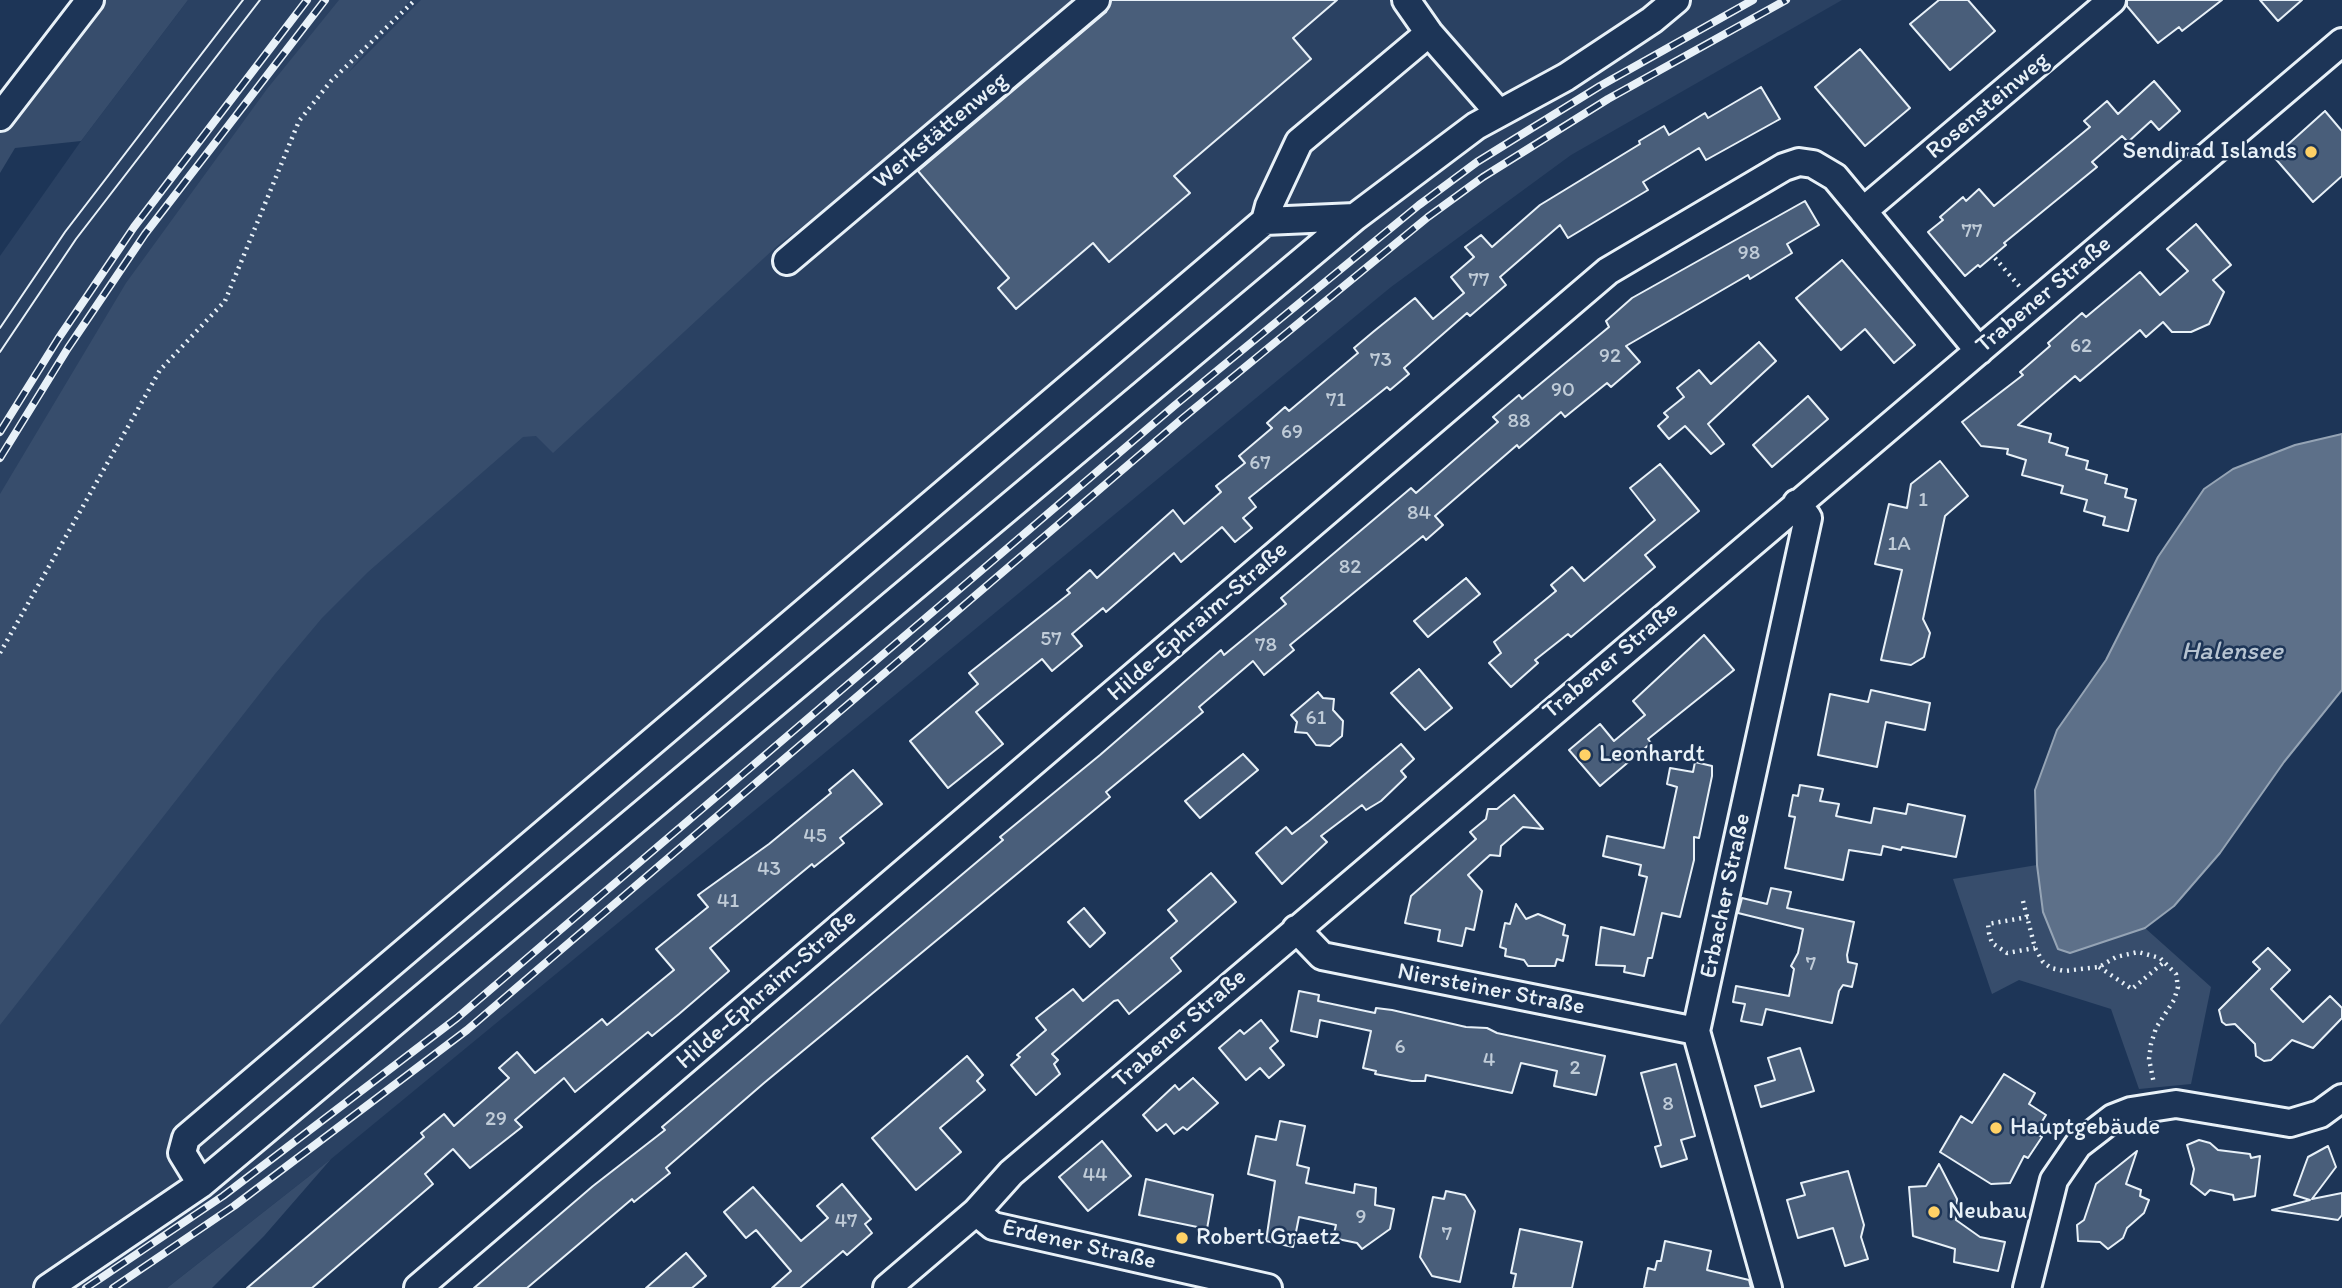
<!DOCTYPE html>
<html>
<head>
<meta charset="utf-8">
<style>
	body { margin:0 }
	canvas { display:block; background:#1d3557 }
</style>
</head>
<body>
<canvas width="2342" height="1288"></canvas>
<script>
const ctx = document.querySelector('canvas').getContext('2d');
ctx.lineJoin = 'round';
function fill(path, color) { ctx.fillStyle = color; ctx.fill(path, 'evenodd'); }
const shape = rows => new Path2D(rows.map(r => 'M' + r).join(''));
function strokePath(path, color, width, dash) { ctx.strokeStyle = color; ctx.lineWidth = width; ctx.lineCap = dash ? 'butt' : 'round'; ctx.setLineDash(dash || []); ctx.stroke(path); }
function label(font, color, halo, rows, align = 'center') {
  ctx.font = font + ' Itim,sans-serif'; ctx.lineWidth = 5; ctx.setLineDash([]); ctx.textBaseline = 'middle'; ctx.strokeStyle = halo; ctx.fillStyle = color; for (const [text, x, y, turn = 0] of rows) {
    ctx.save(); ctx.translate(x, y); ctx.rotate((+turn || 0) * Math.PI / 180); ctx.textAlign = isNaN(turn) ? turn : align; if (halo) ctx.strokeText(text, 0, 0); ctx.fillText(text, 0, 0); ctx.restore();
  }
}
fill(shape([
	[188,0,1842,0,1571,155,1391,287,331,1159,167,1288,0,1288,0,256,81,141]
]), '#2a4162');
fill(shape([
	[100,0,188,0,81,141,15,148,0,173,0,131],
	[339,0,410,0,347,74,421,0,1078,0,925,131,777,246,553,453,536,436,523,437,368,572,322,618,275,674,0,1025,0,494,126,283,267,89],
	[2037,865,2043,912,2058,948,2070,953,2145,928,2211,987,2191,1084,2139,1089,2111,1009,2019,980,1992,994,1953,879],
	[331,1159,264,1236,212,1288,167,1288]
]), '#374d6c');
const water = shape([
	[2342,434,2342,690,2284,762,2220,853,2174,906,2145,928,2070,953,2058,949,2043,912,2037,865,2035,790,2057,730,2106,660,2158,557,2204,489,2233,469,2295,445,2342,434]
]);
fill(water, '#5d7089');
strokePath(water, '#95a4b5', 2);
const building = shape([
	[1111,0,1337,0,1293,38,1311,59,1174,176,1190,193,1109,262,1093,243,1016,309,998,288,1009,278,918,171,1106,12,1111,0],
	[1939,0,1968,0,1995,31,1950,70,1910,24,1939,0],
	[2127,0,2222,0,2182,31,2179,27,2158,43,2127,6,2127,0],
	[2260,0,2302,0,2278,21,2260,0],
	[1860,49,1910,108,1865,146,1815,87,1860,49],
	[2154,81,2180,111,2159,130,2151,121,2128,142,2122,136,2092,162,2097,167,2004,243,2006,245,1980,267,1978,265,1965,276,1928,232,1943,220,1940,217,1963,197,1966,201,1979,189,1994,206,2090,127,2084,121,2107,101,2118,114,2154,81],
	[1761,87,1780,119,1706,160,1699,148,1643,182,1648,190,1568,238,1560,225,1500,277,1506,285,1470,316,1467,313,1404,368,1409,374,1390,390,1387,387,1249,498,1256,507,1243,518,1252,528,1235,542,1222,527,1181,562,1174,553,1106,612,1103,608,1072,634,1082,646,1052,671,1042,659,976,712,1003,744,948,788,910,741,978,684,969,673,1070,593,1067,590,1090,570,1097,578,1173,510,1184,524,1221,492,1216,486,1245,463,1239,456,1272,428,1267,423,1285,407,1289,411,1358,353,1354,348,1373,332,1415,298,1433,319,1464,293,1451,277,1474,257,1465,247,1481,235,1492,247,1540,205,1640,144,1639,141,1664,126,1669,135,1705,113,1708,118,1761,87],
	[2325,111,2342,131,2342,176,2313,202,2274,157,2325,111],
	[1805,201,1819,225,1787,244,1792,253,1750,279,1748,275,1626,346,1640,362,1611,387,1607,383,1565,417,1561,412,1519,448,1517,445,1435,516,1443,525,1426,540,1423,536,1290,645,1294,650,1264,675,1253,661,1199,707,1203,712,1106,792,1110,797,764,1083,666,1168,670,1173,634,1202,632,1199,527,1288,474,1288,593,1186,665,1130,662,1127,1003,840,1000,837,1100,755,1221,650,1224,655,1286,604,1281,598,1411,488,1416,493,1498,422,1493,417,1519,395,1522,399,1609,327,1606,321,1632,298,1805,201],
	[2196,224,2231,265,2213,280,2224,292,2209,324,2191,332,2172,332,2163,322,2146,337,2140,330,2080,381,2075,376,2018,425,2051,434,2049,442,2068,448,2066,455,2088,461,2086,469,2107,475,2105,483,2127,489,2125,497,2136,500,2128,531,2103,525,2105,517,2084,511,2087,500,2061,493,2063,486,2022,475,2026,460,2007,454,2008,449,1981,446,1962,422,2023,375,2020,372,2050,346,2048,343,2082,313,2086,317,2140,272,2160,295,2188,271,2167,249,2196,224],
	[1842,260,1915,345,1894,363,1865,329,1841,350,1796,298,1842,260],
	[1759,342,1776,361,1708,424,1724,444,1711,454,1685,426,1669,439,1658,426,1668,417,1664,413,1684,397,1677,388,1699,370,1711,384,1759,342],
	[1808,396,1828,419,1772,467,1753,445,1808,396],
	[1940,461,1968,496,1945,516,1923,619,1930,633,1924,657,1911,665,1881,660,1902,570,1875,564,1889,504,1907,508,1911,484,1940,461],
	[1660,464,1699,511,1645,555,1655,567,1571,637,1568,634,1535,660,1538,663,1511,687,1489,663,1501,653,1494,642,1556,591,1551,585,1572,567,1584,581,1655,520,1630,488,1660,464],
	[1466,578,1480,594,1428,637,1414,621,1466,578],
	[1704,635,1734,670,1648,739,1651,743,1600,786,1569,750,1600,724,1614,741,1645,715,1633,701,1704,635],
	[1419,669,1452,708,1425,730,1391,693,1419,669],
	[1871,690,1930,703,1925,730,1886,722,1877,767,1818,755,1830,694,1868,702,1871,690],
	[1318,692,1323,698,1334,699,1333,710,1343,721,1342,736,1330,746,1316,745,1307,733,1295,732,1297,722,1291,715,1318,692],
	[1401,744,1414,759,1401,771,1406,777,1381,801,1366,810,1362,805,1321,836,1327,842,1282,884,1256,853,1286,827,1292,834,1309,821,1401,744],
	[1243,754,1258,770,1200,818,1185,801,1243,754],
	[1695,762,1712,766,1712,776,1699,838,1694,837,1694,860,1680,917,1662,913,1652,958,1648,958,1644,976,1624,972,1625,966,1596,965,1601,927,1634,935,1647,877,1639,875,1641,865,1603,856,1607,836,1664,848,1677,787,1667,784,1670,768,1693,772,1695,762],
	[853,770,882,804,840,838,844,843,814,867,812,864,710,948,729,971,679,1014,652,1036,648,1032,575,1092,564,1078,515,1120,522,1127,470,1168,453,1149,425,1174,433,1184,312,1288,247,1288,424,1137,421,1133,444,1114,454,1126,509,1078,499,1068,517,1052,535,1073,602,1019,607,1025,674,970,656,949,708,907,698,895,769,844,831,793,829,790,853,770],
	[1800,785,1823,789,1820,801,1839,804,1836,816,1871,823,1874,808,1906,814,1908,804,1965,816,1956,857,1902,847,1901,850,1883,846,1881,855,1849,850,1843,880,1785,868,1795,817,1789,816,1793,795,1798,796,1800,785],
	[1514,795,1543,829,1523,827,1501,846,1500,856,1490,855,1468,875,1482,891,1474,930,1466,928,1462,946,1438,941,1440,930,1405,923,1411,896,1476,839,1470,832,1486,819,1488,809,1497,809,1514,795],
	[1211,873,1236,902,1171,958,1181,971,1129,1014,1118,1000,1114,1001,1052,1054,1058,1060,1054,1064,1060,1074,1036,1095,1011,1065,1020,1057,1017,1055,1046,1030,1036,1018,1073,989,1083,1001,1177,921,1168,910,1211,873],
	[1771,888,1791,892,1787,908,1854,922,1847,955,1848,962,1857,964,1852,987,1843,985,1839,991,1832,1023,1766,1009,1762,1025,1741,1021,1745,1004,1733,1002,1736,986,1789,996,1794,969,1791,966,1798,953,1803,929,1738,913,1742,898,1767,904,1771,888],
	[1516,904,1526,919,1538,914,1565,925,1563,935,1568,936,1563,961,1557,959,1555,966,1528,966,1524,960,1505,956,1506,949,1500,947,1505,923,1510,924,1516,904],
	[1084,908,1105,933,1090,947,1068,922,1084,908],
	[2268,948,2290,970,2271,989,2303,1022,2330,996,2342,1008,2342,1018,2313,1048,2292,1040,2271,1060,2264,1061,2256,1056,2255,1044,2235,1024,2226,1025,2222,1022,2219,1010,2260,969,2253,962,2268,948],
	[1299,991,1319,995,1318,1001,1375,1013,1376,1008,1392,1010,1466,1027,1487,1028,1497,1033,1605,1056,1596,1095,1554,1086,1557,1071,1521,1063,1512,1093,1426,1075,1425,1081,1412,1081,1375,1074,1376,1071,1363,1068,1371,1031,1320,1020,1317,1037,1291,1031,1299,991],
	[1261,1020,1278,1041,1270,1048,1284,1065,1269,1078,1260,1068,1246,1080,1219,1048,1240,1030,1244,1034,1261,1020],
	[1800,1048,1814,1091,1761,1107,1755,1086,1775,1080,1768,1058,1800,1048],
	[967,1056,983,1075,977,1081,985,1090,940,1128,961,1152,916,1190,872,1138,967,1056],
	[1676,1064,1695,1136,1681,1140,1687,1159,1661,1167,1655,1147,1661,1145,1641,1073,1676,1064],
	[2004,1074,2035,1093,2029,1104,2046,1115,2035,1133,2042,1137,2028,1158,2024,1156,2010,1183,1991,1184,1940,1152,1961,1116,1972,1123,2004,1074],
	[1193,1078,1218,1103,1187,1130,1183,1127,1174,1134,1166,1124,1157,1131,1143,1115,1175,1085,1179,1090,1193,1078],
	[1280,1121,1305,1126,1297,1165,1309,1168,1306,1183,1354,1193,1355,1184,1376,1188,1375,1205,1394,1209,1390,1229,1362,1249,1357,1243,1333,1238,1336,1225,1299,1217,1293,1247,1266,1241,1275,1181,1248,1174,1256,1136,1276,1140,1280,1121],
	[2199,1140,2210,1143,2218,1150,2250,1154,2251,1158,2260,1156,2255,1196,2234,1200,2233,1195,2210,1190,2205,1195,2191,1184,2194,1169,2187,1145,2199,1140],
	[1102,1141,1131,1176,1088,1211,1059,1177,1102,1141],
	[2328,1146,2336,1167,2312,1199,2342,1193,2342,1215,2338,1220,2272,1210,2310,1200,2294,1195,2308,1157,2328,1146],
	[2137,1151,2126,1184,2141,1190,2140,1196,2149,1200,2144,1213,2127,1228,2123,1238,2108,1249,2100,1242,2078,1241,2077,1225,2084,1220,2096,1184,2137,1151],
	[1939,1164,1957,1199,1956,1220,1980,1237,2005,1242,1998,1271,1954,1262,1955,1249,1913,1236,1909,1187,1926,1186,1939,1164],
	[1848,1171,1864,1225,1861,1237,1868,1259,1845,1266,1833,1228,1798,1238,1787,1200,1805,1195,1801,1183,1848,1171],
	[1146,1179,1213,1195,1207,1229,1139,1215,1146,1179],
	[842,1184,871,1219,865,1224,872,1233,847,1255,843,1251,800,1288,772,1288,791,1271,756,1230,746,1238,724,1212,753,1187,801,1241,828,1218,817,1206,842,1184],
	[1446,1191,1465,1195,1475,1211,1460,1282,1432,1276,1420,1257,1433,1197,1444,1199,1446,1191],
	[1520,1229,1582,1242,1572,1288,1513,1288,1516,1274,1511,1273,1520,1229],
	[1665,1241,1711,1251,1707,1270,1749,1280,1751,1288,1644,1288,1648,1268,1655,1270,1657,1261,1661,1261,1665,1241],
	[686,1253,706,1276,692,1288,646,1288,686,1253]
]);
fill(building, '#495e7a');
strokePath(building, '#e8f1f8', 2);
const minor = shape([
	[1406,0,1429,33,1499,113],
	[0,117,90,0],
	[1863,211,2112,0],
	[1265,221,1269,206,1299,142,1429,33],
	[787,261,1096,0],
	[1296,929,1322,956,1696,1031],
	[201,1184,182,1153,186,1138,1265,221,1355,217],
	[976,1212,993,1226,1268,1288],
	[48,1288,201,1184,1355,217,1476,126,1566,77,1652,20,1676,0],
	[418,1288,1608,271,1784,167,1799,162,1813,164,1835,177,1979,351],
	[887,1288,976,1212,1011,1173,2342,42],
	[1768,1288,1696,1031,1808,518,1797,503],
	[2027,1288,2054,1180,2078,1145,2113,1118,2131,1111,2176,1104,2290,1123,2320,1114,2342,1098]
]);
strokePath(minor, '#e8f1f8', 32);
strokePath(shape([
	[1995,258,2020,287],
	[0,653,160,370,225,301,299,121,331,81,415,0],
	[2023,901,2035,948,2043,962,2051,968,2064,971,2099,967,2116,957,2138,952,2160,958,2176,974,2178,987,2174,1000,2156,1028,2151,1044,2149,1059,2154,1084],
	[2028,917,1988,924,1989,933,1992,943,2007,953,2035,948],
	[2099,967,2132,989,2164,962]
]), '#e8f1f8', 4.5, [2, 5]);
strokePath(minor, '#1d3557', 26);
strokePath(shape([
	[0,328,65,232,243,0],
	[0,352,76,239,260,0]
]), '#e8f1f8', 2);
const rail = shape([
	[0,432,58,339,134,227,307,0],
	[0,458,68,348,145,234,325,0],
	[86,1288,223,1196,457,1018,1174,406,1419,205,1477,162,1600,86,1753,0],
	[113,1288,234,1206,467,1030,1183,418,1428,217,1483,177,1608,99,1786,0]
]);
strokePath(rail, '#e8f1f8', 8);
strokePath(rail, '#1d3557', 5, [16]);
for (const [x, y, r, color] of [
	[2311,152,7,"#ffd166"],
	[1585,755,7,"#ffd166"],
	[1996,1128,7,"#ffd166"],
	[1934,1212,7,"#ffd166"],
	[1182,1238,7,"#ffd166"]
]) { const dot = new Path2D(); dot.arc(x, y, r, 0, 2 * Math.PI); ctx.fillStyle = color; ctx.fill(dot); strokePath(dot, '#1d3557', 2.5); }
label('21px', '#c0ccd8', null, [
	["77",1972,232],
	["98",1749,254],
	["77",1479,281],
	["62",2081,347],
	["92",1610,357],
	["73",1381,361],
	["90",1563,391],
	["71",1336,401],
	["88",1519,422],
	["69",1292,433],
	["67",1260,464],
	["1",1923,501],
	["84",1419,514],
	["1A",1899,545],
	["82",1350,568],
	["57",1051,640],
	["78",1266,646],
	["61",1316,719],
	["45",815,837],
	["43",769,870],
	["41",728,902],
	["7",1811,965],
	["6",1400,1048],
	["4",1489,1061],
	["2",1575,1069],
	["8",1668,1105],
	["29",496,1120],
	["44",1095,1176],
	["9",1361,1218],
	["47",846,1222],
	["7",1447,1235]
]);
label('24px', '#e8f1f8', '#1d3557', [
	["Rosensteinweg",1988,106,-40],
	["Werkstättenweg",941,131,-40],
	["Trabener Straße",2044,295,-40],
	["Hilde-Ephraim-Straße",1198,622,-41],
	["Trabener Straße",1611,661,-40],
	["Erbacher Straße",1726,896,-78],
	["Hilde-Ephraim-Straße",767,990,-41],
	["Niersteiner Straße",1491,990,11],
	["Trabener Straße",1180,1029,-41],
	["Erdener Straße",1079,1245,13]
]);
label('24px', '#e8f1f8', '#1d3557', [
	["Sendirad Islands",2297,152,"right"],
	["Leonhardt",1599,755],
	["Hauptgebäude",2010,1128],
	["Neubau",1948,1212],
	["Robert Graetz",1196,1238]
], 'left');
label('italic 26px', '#b7c4d1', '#1d3557', [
	["Halensee",2232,652]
]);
</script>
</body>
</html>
